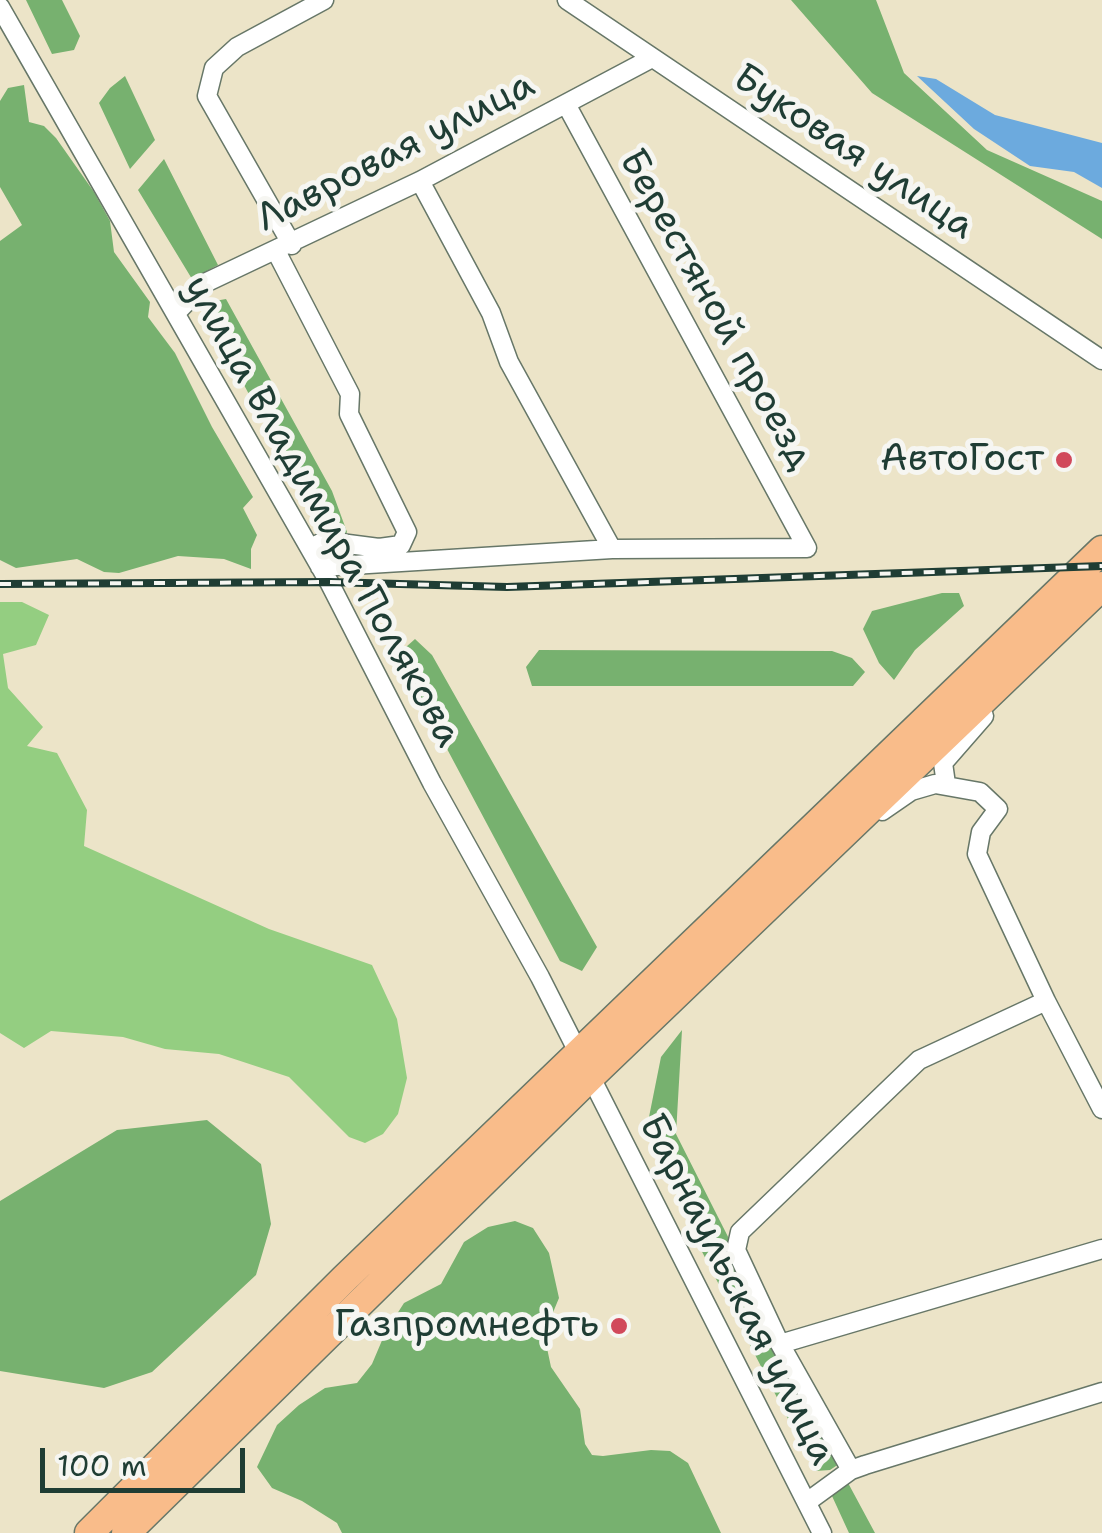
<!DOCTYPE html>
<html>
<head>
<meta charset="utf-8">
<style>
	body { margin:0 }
	#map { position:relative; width:1102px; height:1533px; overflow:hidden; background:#ece4c8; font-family:"Shantell Sans",sans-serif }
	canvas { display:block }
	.scale { position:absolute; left:40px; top:1448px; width:205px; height:45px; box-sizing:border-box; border:5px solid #1f3d34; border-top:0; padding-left:12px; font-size:30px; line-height:35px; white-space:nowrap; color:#1f3d34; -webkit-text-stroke:8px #f6f6f2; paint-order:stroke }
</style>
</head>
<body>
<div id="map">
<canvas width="1102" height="1533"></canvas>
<div class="scale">100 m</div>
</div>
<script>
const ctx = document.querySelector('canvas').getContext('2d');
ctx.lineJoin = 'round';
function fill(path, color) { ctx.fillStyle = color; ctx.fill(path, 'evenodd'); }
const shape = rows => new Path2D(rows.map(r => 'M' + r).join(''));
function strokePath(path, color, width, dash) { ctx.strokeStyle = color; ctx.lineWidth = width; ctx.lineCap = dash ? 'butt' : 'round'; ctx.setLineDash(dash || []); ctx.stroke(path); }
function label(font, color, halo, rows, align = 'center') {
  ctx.font = font + ' "Shantell Sans",sans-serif'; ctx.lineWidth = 10; ctx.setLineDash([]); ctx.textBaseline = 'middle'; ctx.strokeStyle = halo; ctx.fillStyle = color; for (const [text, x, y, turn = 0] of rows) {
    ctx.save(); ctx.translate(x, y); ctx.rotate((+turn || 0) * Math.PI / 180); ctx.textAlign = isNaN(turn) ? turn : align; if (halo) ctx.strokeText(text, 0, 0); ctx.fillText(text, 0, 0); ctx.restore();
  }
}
fill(shape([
	[0,602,22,602,49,615,36,645,3,654,8,688,43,727,27,746,57,753,87,810,84,846,269,929,372,965,397,1019,407,1078,398,1114,383,1134,365,1143,349,1137,289,1077,219,1054,165,1049,123,1037,51,1031,24,1048,0,1033]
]), '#94ce81');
fill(shape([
	[26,0,62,0,80,36,74,50,52,54],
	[791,0,876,0,904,73,987,150,1102,201,1102,239,872,93],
	[125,76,155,140,130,169,99,103,110,88],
	[24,85,29,122,44,126,56,138,94,192,110,221,114,252,150,302,148,317,175,353,212,427,253,497,243,508,257,535,251,549,251,569,224,559,178,556,119,573,104,572,77,559,16,568,0,560,0,241,22,225,0,187,0,101,8,88],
	[164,159,218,265,192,279,138,190],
	[226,299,332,491,347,532,342,542,327,538,206,315,209,302],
	[942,593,959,593,964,606,915,650,894,680,879,663,863,629,872,611],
	[415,639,432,655,597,947,582,971,560,961,397,655],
	[539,650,832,651,852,658,865,672,853,686,532,686,526,667],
	[682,1030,676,1134,842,1462,830,1470,815,1471,804,1450,696,1240,648,1122,661,1057],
	[207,1120,261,1164,271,1224,256,1275,152,1372,104,1388,0,1371,0,1201,117,1130],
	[515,1221,533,1228,549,1253,559,1298,544,1334,551,1367,580,1409,585,1444,592,1455,603,1456,651,1450,670,1451,688,1463,721,1533,342,1533,337,1523,302,1501,272,1488,257,1467,277,1425,299,1405,325,1388,357,1383,372,1364,386,1331,404,1303,441,1284,464,1242,488,1227],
	[847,1481,875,1533,849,1533,832,1496]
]), '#77b16f');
fill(shape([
	[917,76,936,79,995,115,1102,143,1102,188,1074,172,1030,166,974,129]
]), '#6caade');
const minor = shape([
	[567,0,1102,360],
	[0,7,329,582,432,783,540,977,822,1533],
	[420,181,491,313,509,362,612,549],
	[292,245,207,96,214,68,237,47,324,0],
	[276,251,350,394,349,414,407,532,401,545,379,548,325,541,310,548],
	[176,313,205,283,420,181,652,58],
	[320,567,612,549,807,548,566,104],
	[946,784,943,763,984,716],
	[1046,1001,1102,1109],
	[780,1344,1102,1249],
	[851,1470,780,1344,736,1250,740,1232,919,1060,1046,1001,977,854,981,832,998,809,980,792,935,784,911,791,882,811],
	[807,1502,851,1470,865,1465,1102,1392]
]);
const highway = shape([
	[89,1533,344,1279,1102,550],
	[126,1533,591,1076,1102,586]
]);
strokePath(minor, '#677768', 21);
strokePath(highway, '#677768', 31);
strokePath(minor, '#fff', 18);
strokePath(highway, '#f9bc8a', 28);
const rail = shape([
	[0,584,329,582,507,587,1102,566]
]);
strokePath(rail, '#1f3d34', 8);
strokePath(rail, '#f6f6f2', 4, [11]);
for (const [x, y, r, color] of [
	[1064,460,10,"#d1495b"],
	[619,1326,10,"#d1495b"]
]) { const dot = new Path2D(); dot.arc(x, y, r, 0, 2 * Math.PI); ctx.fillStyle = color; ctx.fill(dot); strokePath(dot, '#f6f6f2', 4); }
label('38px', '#1f3d34', '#f6f6f2', [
	["Лавровая улица",396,153,-27],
	["Буковая улица",853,153,34],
	["Берестяной проезд",715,310,61],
	["улица Владимира Полякова",321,512,61],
	["Барнаульская улица",736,1290,63]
]);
label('38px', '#1f3d34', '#f6f6f2', [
	["АвтоГост",1044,460],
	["Газпромнефть",599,1326]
], 'right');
</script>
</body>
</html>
